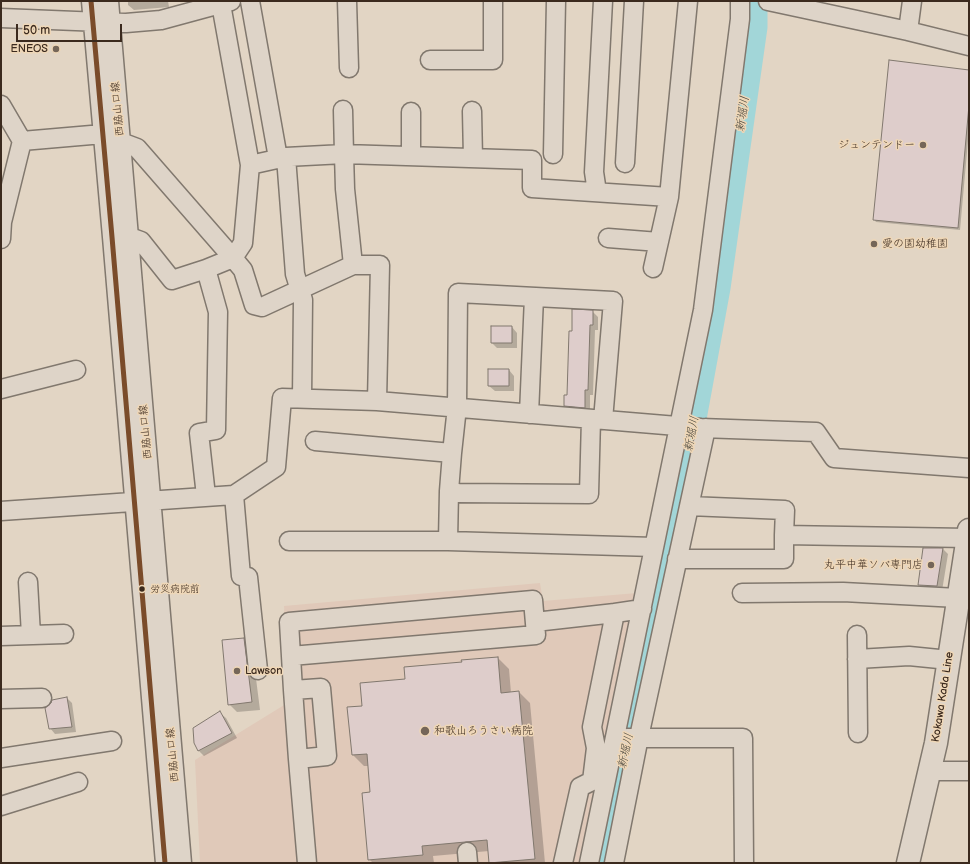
<!DOCTYPE html>
<html>
<head>
<meta charset="utf-8">
<style>
	body { margin:0 }
	#map { position:relative; width:970px; height:864px; overflow:hidden; background:#e2d5c4; font-family:"Balsamiq Sans",sans-serif }
	canvas { display:block }
	.frame { position:absolute; inset:0; border:2px solid #3b2a1e; pointer-events:none }
	.scale { position:absolute; left:16px; top:24px; width:106px; height:18px; box-sizing:border-box; border:2px solid #3b2a1e; border-top:0; padding-left:5px; font-size:12px; line-height:14px; white-space:nowrap; color:#3b2a1e; -webkit-text-stroke:3px #efd7b7; paint-order:stroke }
</style>
</head>
<body>
<div id="map">
<canvas width="970" height="864"></canvas>
<div class="frame"></div>
<div class="scale">50 m</div>
</div>
<script>
const ctx = document.querySelector('canvas').getContext('2d');
ctx.lineJoin = 'round';
function fill(path, color) { ctx.fillStyle = color; ctx.fill(path, 'evenodd'); }
const shape = rows => new Path2D(rows.map(r => 'M' + r).join(''));
function strokePath(path, color, width, dash) { ctx.strokeStyle = color; ctx.lineWidth = width; ctx.lineCap = dash ? 'butt' : 'round'; ctx.setLineDash(dash || []); ctx.stroke(path); }
function label(font, color, halo, rows, align = 'center') {
  ctx.font = font + ' "Balsamiq Sans","Klee One",sans-serif'; ctx.lineWidth = 3; ctx.setLineDash([]); ctx.textBaseline = 'middle'; ctx.strokeStyle = halo; ctx.fillStyle = color; for (const [text, x, y, turn = 0] of rows) {
    ctx.save(); ctx.translate(x, y); ctx.rotate((+turn || 0) * Math.PI / 180); ctx.textAlign = isNaN(turn) ? turn : align; if (halo) ctx.strokeText(text, 0, 0); ctx.fillText(text, 0, 0); ctx.restore();
  }
}
fill(shape([
	[540,583,543,601,637,593,580,863,200,863,195,760,289,702,284,606]
]), '#e0c9b9');
fill(shape([
	[128,1,168,1,169,7,134,10,128,5],
	[969,71,969,130,960,230,876,222,874,219],
	[592,311,598,317,598,330,595,330,593,395,590,395,590,413,570,411,565,406,568,396,573,332],
	[512,327,517,333,517,348,497,348,492,343],
	[509,370,514,376,514,391,495,391,489,386],
	[924,549,943,549,948,554,942,591,924,590,919,584],
	[244,639,252,647,260,710,237,712,229,704],
	[498,658,509,669,511,693,519,692,530,703,545,863,491,863,489,851,433,856,434,863,373,863,369,859,371,793,369,766,364,766,353,755,363,707,406,679,463,663],
	[67,698,72,703,76,732,55,734,50,728],
	[220,713,226,718,237,738,204,756,199,751,195,742]
]), '#0003');
strokePath(shape([
	[602,863,685,468,718,288,755,27,755,1]
]), '#a2d6d8', 25);
const building = shape([
	[889,60,969,70,969,105,958,228,873,220,889,60],
	[572,309,593,310,593,325,590,325,588,390,585,390,585,408,564,406,564,395,567,395,569,331,572,331,572,309],
	[491,326,512,326,512,343,491,343,491,326],
	[488,369,509,369,509,386,488,386,488,369],
	[923,548,943,548,937,586,918,585,923,548],
	[244,638,252,702,228,705,222,640,244,638],
	[498,657,501,693,519,691,535,859,489,863,487,840,422,846,423,855,368,860,362,793,370,792,367,754,352,755,347,707,362,706,360,683,405,679,404,667,462,662,461,660,498,657],
	[67,697,72,727,49,729,45,708,51,703,52,700,67,697],
	[220,711,232,733,198,751,194,743,193,728,220,711]
]);
fill(building, '#decdcb');
strokePath(building, '#81786e', 1);
const minor = shape([
	[91,1,112,237,165,863],
	[109,1,182,863],
	[250,1,278,158],
	[347,1,349,68],
	[768,1,908,31,969,46],
	[221,4,250,165,243,243,233,258,243,270,254,305,262,307,353,265,380,265,377,401],
	[1,18,126,23,161,20,231,1],
	[908,31,912,1],
	[430,60,493,60,493,1],
	[1,105,22,141,103,134],
	[343,110,344,154,532,160,532,188,669,197,688,1],
	[472,111,473,158],
	[411,112,411,156],
	[121,142,137,148,233,258,206,269],
	[553,154,556,1],
	[286,157,295,274,303,300,302,398],
	[625,163,634,1],
	[250,165,286,157,344,154,345,189,353,265],
	[597,192,594,172,603,1],
	[121,237,130,237,141,241,172,280,206,269,218,312,216,430,199,433,206,496],
	[608,238,659,242],
	[1,239,2,222,22,141],
	[653,268,669,197],
	[1,389,76,370],
	[529,414,534,297],
	[315,441,452,453,449,491,458,493,589,494,591,419],
	[452,453,457,407,458,293,613,301,603,420],
	[449,491,448,541,654,547],
	[234,495,241,576,248,577,258,670],
	[689,506,785,510,784,535],
	[1,511,234,495,276,467,282,398,377,401,701,428,816,432,834,458,969,468],
	[289,541,448,541],
	[677,559,784,559,784,535,968,538],
	[28,582,31,635],
	[742,593,843,592,958,598],
	[535,622,615,613],
	[857,635,858,733],
	[1,636,64,634],
	[291,656,536,635,533,600,289,622,293,690,298,759,307,863],
	[857,659,909,656,949,660],
	[293,690,321,688,327,756,298,759],
	[1,699,42,698],
	[627,738,743,738,744,863],
	[1,758,112,741],
	[930,771,969,771],
	[1,806,78,782],
	[467,852,468,863],
	[563,863,580,787,592,781,596,748,592,727,615,613,642,609],
	[589,863,703,310,740,19,740,1],
	[614,863,639,737,706,428]
]);
const major = shape([
	[908,863,936,743,969,530]
]);
strokePath(minor, '#81786e', 21);
strokePath(major, '#81786e', 25);
strokePath(minor, '#ded4c8', 18);
strokePath(major, '#ded4c8', 22);
strokePath(shape([
	[91,1,112,237,165,863]
]), '#7a4b2a', 5);
for (const [x, y, r, color] of [
	[56,49,4,"#756658"],
	[923,145,4,"#756658"],
	[874,244,4,"#756658"],
	[931,565,4,"#756658"],
	[142,589,3.5,"#3b2a1e"],
	[237,671,4,"#756658"],
	[425,731,5,"#756658"]
]) { const dot = new Path2D(); dot.arc(x, y, r, 0, 2 * Math.PI); ctx.fillStyle = color; ctx.fill(dot); strokePath(dot, '#efd7b7', 1.5); }
label('10px', '#3b2a1e', '#efd7b7', [
	["労災病院前",150,589]
], 'left');
label('11px', '#3b2a1e', '#efd7b7', [
	["ENEOS",48,49],
	["ジュンテンドー",915,145],
	["愛の園幼稚園",882,244,"left"],
	["丸平中華ソバ専門店",923,565],
	["Lawson",245,671,"left"],
	["和歌山ろうさい病院",434,731,"left"]
], 'right');
label('11px', '#3b2a1e', '#efd7b7', [
	["西脇山口線",118,109,-95],
	["西脇山口線",146,432,-95],
	["Kokawa Kada Line",943,697,-81],
	["西脇山口線",173,755,-95]
]);
label('italic 12px', '#46443b', '#efd7b7', [
	["新堀川",743,114,-82],
	["新堀川",692,434,-80],
	["新堀川",626,751,-78]
]);
</script>
</body>
</html>
